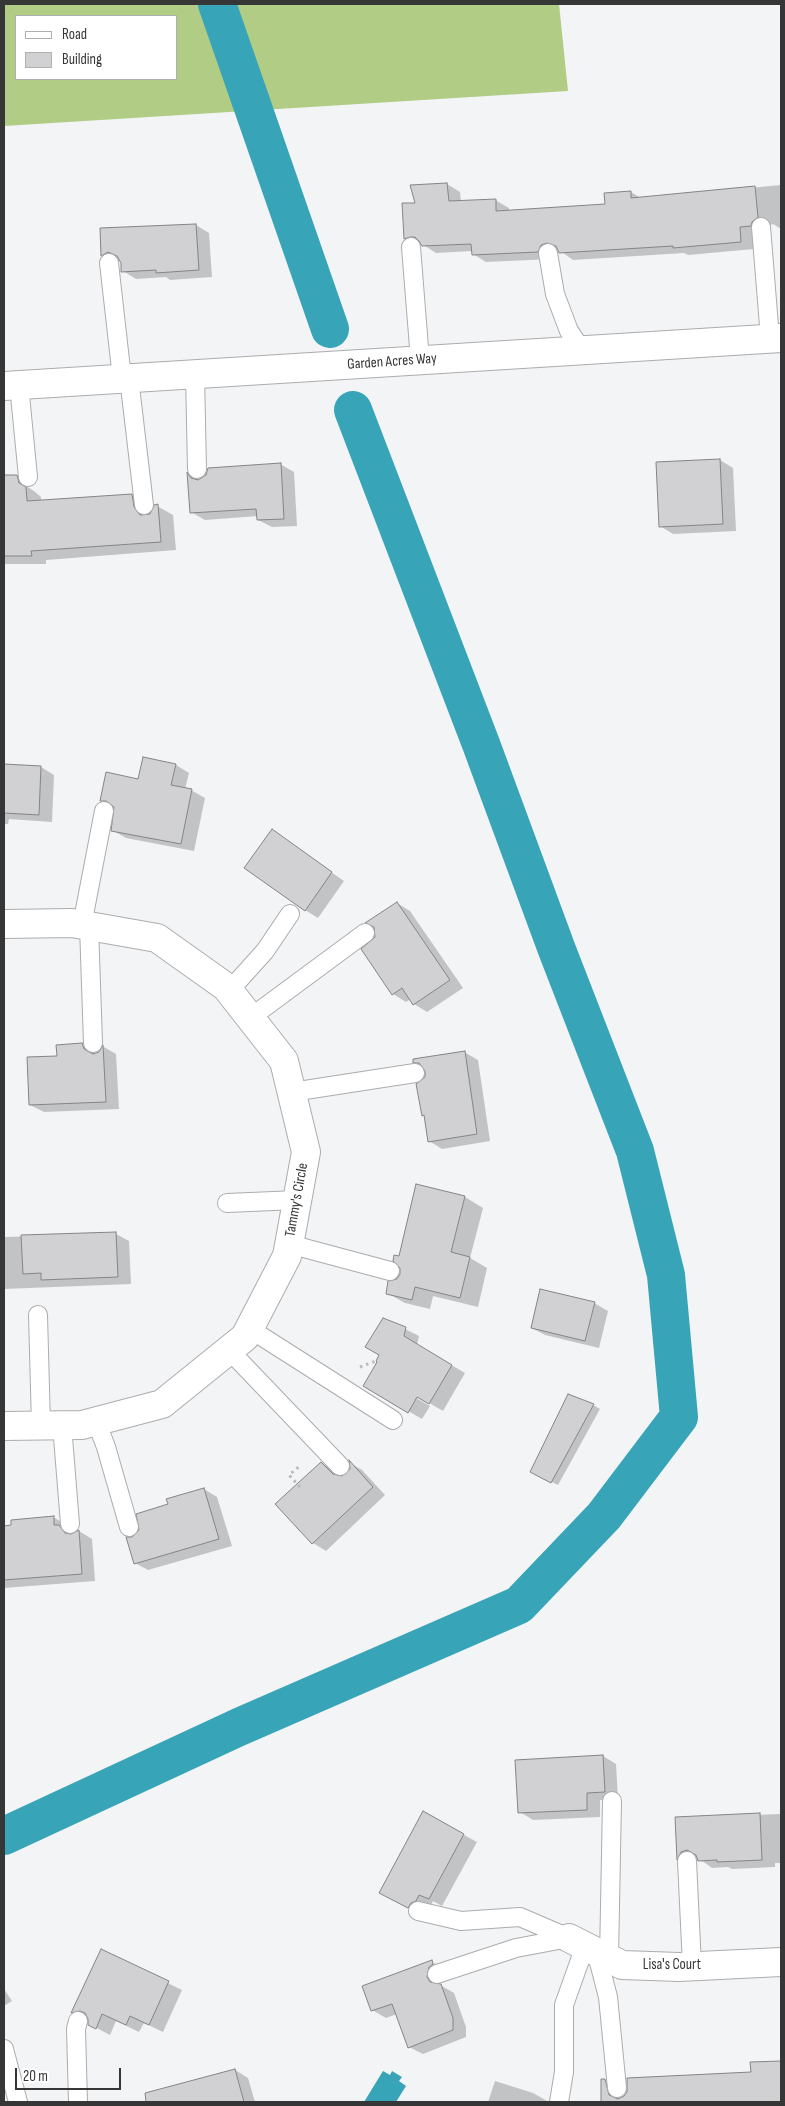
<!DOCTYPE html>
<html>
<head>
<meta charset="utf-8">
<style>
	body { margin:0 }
	#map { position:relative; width:785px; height:2106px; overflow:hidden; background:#f3f4f6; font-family:"Sofia Sans Condensed",sans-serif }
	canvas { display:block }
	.frame { position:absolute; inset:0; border:5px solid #363637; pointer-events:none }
	.legend { position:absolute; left:15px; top:15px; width:162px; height:65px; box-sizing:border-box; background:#fff; border:1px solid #afafaf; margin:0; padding:6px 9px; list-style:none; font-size:15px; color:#363637 }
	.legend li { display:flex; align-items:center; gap:10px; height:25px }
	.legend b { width:25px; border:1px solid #afafaf }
	.scale { position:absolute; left:15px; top:2068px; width:106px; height:22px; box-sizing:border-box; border:2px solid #363637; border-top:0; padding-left:6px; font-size:15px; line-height:18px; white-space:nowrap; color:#363637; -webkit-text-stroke:4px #fff; paint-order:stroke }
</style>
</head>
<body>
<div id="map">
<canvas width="785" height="2106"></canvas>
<div class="frame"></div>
<ul class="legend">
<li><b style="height:6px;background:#fff"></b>Road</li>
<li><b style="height:14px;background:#d1d1d4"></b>Building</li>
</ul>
<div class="scale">20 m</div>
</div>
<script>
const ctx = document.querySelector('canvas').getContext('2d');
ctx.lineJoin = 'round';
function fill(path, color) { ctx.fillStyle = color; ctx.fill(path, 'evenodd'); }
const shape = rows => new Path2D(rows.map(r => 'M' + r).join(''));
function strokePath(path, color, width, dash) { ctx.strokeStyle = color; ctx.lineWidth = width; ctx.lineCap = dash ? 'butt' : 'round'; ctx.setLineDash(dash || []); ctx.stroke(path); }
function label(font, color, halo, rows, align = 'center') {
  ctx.font = font + ' "Sofia Sans Condensed",sans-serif'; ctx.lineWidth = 4; ctx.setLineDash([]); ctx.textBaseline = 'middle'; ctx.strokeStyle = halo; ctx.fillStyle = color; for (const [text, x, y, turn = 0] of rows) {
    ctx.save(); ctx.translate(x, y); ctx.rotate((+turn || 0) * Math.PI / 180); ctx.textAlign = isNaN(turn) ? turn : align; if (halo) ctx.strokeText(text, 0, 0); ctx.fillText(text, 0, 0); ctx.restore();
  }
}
fill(shape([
	[4,4,559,4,568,91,4,126],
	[16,16,176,16,176,79,16,79]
]), '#b1cc84');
fill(shape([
	[383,2071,390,2075,392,2071,402,2077,399,2081,406,2086,396,2102,364,2102]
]), '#37a4b8');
fill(shape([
	[447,184,460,192,461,202,495,200,509,208,509,211,606,205,631,192,641,198,781,185,781,229,773,224,768,226,764,233,753,234,754,249,688,255,684,253,573,260,559,250,554,252,551,259,486,262,473,254,473,251,436,253,422,244,418,246,405,239,417,204],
	[196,225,209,233,212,277,170,280,166,277,136,279,123,271,121,260,116,263,103,255,101,229],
	[720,460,733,468,736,531,673,534,660,526],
	[280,464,294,472,297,526,272,527,258,520,258,516,205,520,191,512,189,474,199,480],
	[18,481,34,491,41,497,41,501,132,495,147,504,149,515,157,506,173,515,176,550,46,560,46,564,4,564,4,482],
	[144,758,176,765,189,773,185,789,191,790,205,798,194,851,126,838,112,830,115,808,102,800,139,780],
	[4,766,41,767,54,775,52,822,9,819,8,824,4,824],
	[272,831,344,881,318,918,305,910],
	[397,903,410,911,463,988,427,1012,414,1004,411,999,406,1002,393,994,376,937],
	[82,1045,96,1054,100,1053,104,1047,116,1054,119,1109,44,1112,30,1105,59,1057],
	[464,1052,478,1060,490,1141,442,1149,429,1141,426,1116,423,1115,427,1071,414,1062],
	[417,1186,465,1197,483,1208,470,1258,487,1268,478,1307,433,1296,430,1309,405,1303,387,1293,401,1275,400,1258],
	[116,1234,129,1241,131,1284,4,1289,4,1237],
	[594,1303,608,1311,599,1348,545,1335,532,1328],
	[405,1329,419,1336,417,1345,465,1373,443,1411,412,1393,411,1395,430,1406,422,1419,365,1386],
	[593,1405,600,1409,558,1485,538,1475],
	[321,1463,335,1471,341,1477,351,1470,350,1463,362,1470,385,1495,326,1551,313,1543],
	[204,1489,217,1497,232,1546,148,1570,135,1563,133,1538,169,1505],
	[53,1517,67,1525,67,1531,74,1534,79,1531,92,1539,95,1581,4,1588,4,1527],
	[603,1756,616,1764,618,1799,600,1800,600,1817,533,1820,520,1812],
	[781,1814,781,1863,775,1863,775,1867,732,1869,728,1867,712,1868,698,1858,690,1866,678,1859,676,1818],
	[464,1835,477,1842,442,1906,433,1901,430,1908,422,1915,394,1900],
	[101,1951,182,1990,163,2032,144,2023,139,2032,116,2021,110,2035,89,2024,90,2019,86,2020,73,2012],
	[432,1962,445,1969,440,1979,440,1985,454,1993,466,2027,466,2037,423,2054,409,2047,397,2014,386,2018,372,2010],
	[4,1989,12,2001,4,2006],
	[781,2062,781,2102,609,2102,608,2090,620,2099,752,2073,752,2064],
	[235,2070,248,2078,255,2102,188,2102,183,2084],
	[495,2081,533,2093,549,2102,488,2102]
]), '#0003');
strokePath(shape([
	[217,4,330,329],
	[4,1836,239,1727,519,1605,604,1516,679,1417,666,1275,635,1151,557,950,481,744,353,410]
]), '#37a4b8', 38);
const building = shape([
	[447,183,449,201,496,199,496,211,605,204,604,193,631,191,631,198,755,186,758,217,752,222,751,226,740,227,741,242,673,248,673,246,559,253,556,246,547,243,541,245,538,252,472,255,471,244,422,246,419,241,415,237,410,237,404,239,402,203,415,203,410,185,447,183],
	[196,224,199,270,156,273,156,270,121,272,121,263,117,256,108,252,101,256,100,228,196,224],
	[720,459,723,524,659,527,656,462,720,459],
	[281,463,284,519,257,520,256,509,190,513,187,472,191,478,198,480,206,475,208,468,281,463],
	[4,475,17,475,19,483,26,487,27,501,132,494,134,507,140,515,150,514,154,505,158,504,161,542,31,551,32,556,4,556,4,475],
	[143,757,176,764,171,785,192,789,181,844,111,831,114,807,106,801,100,801,106,772,138,779,143,757],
	[4,764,41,766,39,815,4,813,4,764],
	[272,829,332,872,305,911,244,868,272,829],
	[397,902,450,980,413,1005,402,988,392,995,361,949,375,937,374,927,365,923,397,902],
	[82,1043,84,1049,93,1054,99,1052,103,1045,106,1102,29,1105,27,1057,57,1056,56,1045,82,1043],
	[465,1051,477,1134,428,1142,424,1115,422,1116,416,1084,425,1077,425,1071,419,1063,413,1063,413,1059,465,1051],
	[416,1184,465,1196,451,1252,470,1257,460,1298,415,1287,412,1300,386,1294,388,1281,397,1279,400,1274,400,1268,393,1261,394,1255,399,1256,416,1184],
	[116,1232,118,1277,41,1280,41,1273,23,1274,21,1235,116,1232],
	[540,1289,595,1302,585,1341,531,1328,540,1289],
	[383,1318,406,1327,404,1336,452,1365,429,1404,417,1397,408,1413,363,1386,377,1362,376,1361,379,1355,365,1347,383,1318],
	[568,1394,594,1404,551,1483,530,1472,568,1394],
	[349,1460,373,1487,312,1544,275,1504,321,1462,333,1474,342,1476,350,1469,349,1460],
	[204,1488,219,1539,134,1564,126,1537,132,1537,139,1530,136,1514,168,1504,166,1499,204,1488],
	[54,1516,54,1525,59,1525,65,1533,71,1534,79,1530,82,1574,4,1580,4,1526,11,1525,11,1520,54,1516],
	[603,1755,605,1792,587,1793,587,1810,518,1813,515,1760,603,1755],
	[423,1811,464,1834,429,1899,419,1895,416,1901,411,1903,408,1908,379,1893,423,1811],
	[760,1813,762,1860,717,1862,717,1860,698,1861,696,1855,687,1850,681,1852,677,1860,675,1817,760,1813],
	[101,1949,169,1981,149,2025,130,2016,126,2025,102,2014,96,2029,88,2025,88,2019,85,2013,80,2011,71,2013,101,1949],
	[432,1960,433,1964,429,1967,427,1977,430,1982,441,1984,453,2018,453,2030,408,2048,392,2004,371,2011,362,1986,432,1960],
	[781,2061,781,2102,601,2102,601,2079,605,2079,609,2095,618,2099,624,2096,627,2092,627,2078,751,2072,750,2062,781,2061],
	[235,2069,244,2102,146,2102,145,2093,235,2069]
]);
fill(building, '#d1d1d4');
strokePath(building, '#848486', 1);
const lane = shape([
	[761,227,770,338],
	[411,247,420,360],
	[548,253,555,294,569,331,582,350],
	[109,263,122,378],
	[195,374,197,469],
	[129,378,144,505],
	[19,385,28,477],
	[82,925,104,811],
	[89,926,93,1043],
	[229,991,265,951,290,914],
	[250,1018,365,933],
	[292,1092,415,1073],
	[227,1203,297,1200],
	[289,1244,390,1271],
	[38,1315,41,1425],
	[250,1329,393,1420],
	[229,1350,340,1466],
	[96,1421,106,1447,129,1527],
	[62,1425,70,1524],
	[687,1861,692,1966],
	[418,1911,461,1921,520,1917,569,1938],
	[596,1951,608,1997,617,2088],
	[609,1958,612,1801],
	[437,1974,516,1948,569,1938],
	[78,2021,76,2029,78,2102],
	[4,2049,18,2102],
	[559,2102,564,2072,564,2005,585,1946]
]);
const street = shape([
	[4,386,781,338],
	[4,924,72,923,157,938,226,987,284,1061,306,1152,287,1256,245,1337,162,1404,82,1425,4,1426],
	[569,1938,622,1965,679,1967,781,1962]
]);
strokePath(lane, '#acacae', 20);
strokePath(street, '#acacae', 30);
strokePath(shape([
	[360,1367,376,1361],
	[300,1487,289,1475,301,1465]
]), '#b8b9bb', 3, [2.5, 4]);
strokePath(lane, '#fff', 18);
strokePath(street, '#fff', 28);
label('15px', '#363637', '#fff', [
	["Garden Acres Way",392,362,-4],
	["Tammy's Circle",297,1200,-80],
	["Lisa's Court",672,1965]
]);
</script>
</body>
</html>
